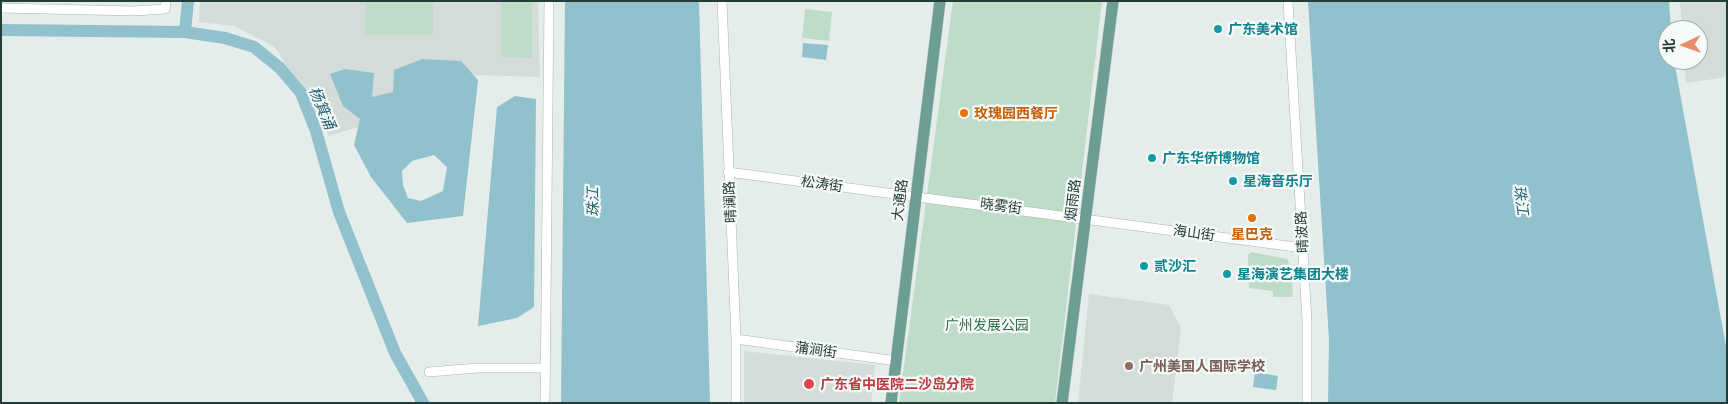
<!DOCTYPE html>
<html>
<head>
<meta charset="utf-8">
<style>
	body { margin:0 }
	#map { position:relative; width:1728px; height:404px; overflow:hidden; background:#e4ede9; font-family:Commissioner,"Noto Sans SC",sans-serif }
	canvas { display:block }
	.frame { position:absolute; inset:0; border:2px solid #253d38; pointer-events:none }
	.north { position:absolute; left:1658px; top:20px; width:50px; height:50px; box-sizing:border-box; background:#f5f9f7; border:1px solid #a2aeab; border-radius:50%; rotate:267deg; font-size:14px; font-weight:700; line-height:20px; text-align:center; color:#253d38 }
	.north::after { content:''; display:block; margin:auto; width:18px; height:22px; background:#e68e69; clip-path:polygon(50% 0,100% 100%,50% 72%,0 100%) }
</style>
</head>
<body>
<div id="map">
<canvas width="1728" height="404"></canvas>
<div class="frame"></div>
<div class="north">北</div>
</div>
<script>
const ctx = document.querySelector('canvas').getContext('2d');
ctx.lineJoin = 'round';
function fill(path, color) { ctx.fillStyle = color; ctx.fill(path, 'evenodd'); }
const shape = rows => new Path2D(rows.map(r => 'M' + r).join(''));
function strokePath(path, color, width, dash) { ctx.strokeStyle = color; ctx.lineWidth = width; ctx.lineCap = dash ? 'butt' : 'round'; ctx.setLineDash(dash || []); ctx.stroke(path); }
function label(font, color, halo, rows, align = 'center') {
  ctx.font = font + ' Commissioner,"Noto Sans SC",sans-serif'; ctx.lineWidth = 4.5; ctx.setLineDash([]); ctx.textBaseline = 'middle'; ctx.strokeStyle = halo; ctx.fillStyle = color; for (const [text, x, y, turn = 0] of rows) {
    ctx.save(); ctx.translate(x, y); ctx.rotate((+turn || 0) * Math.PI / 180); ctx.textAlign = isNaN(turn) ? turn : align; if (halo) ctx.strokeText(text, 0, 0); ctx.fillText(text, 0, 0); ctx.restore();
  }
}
fill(shape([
	[200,1,538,1,540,77,476,75,451,72,400,98,358,127,329,136,275,47,234,26,199,22],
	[1680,1,1727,1,1727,77,1686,83,1684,60,1698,60,1698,30,1682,30],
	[1089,294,1169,305,1181,328,1172,403,1078,403],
	[744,351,875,365,871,403,744,403]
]), '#d3dcd8');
fill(shape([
	[366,1,433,1,433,35,365,34],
	[501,1,532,1,532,58,501,57],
	[953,1,1102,1,1055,403,899,403],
	[805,9,832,12,829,41,802,38],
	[1251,252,1287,259,1291,267,1293,297,1273,297,1273,291,1249,288,1248,255]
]), '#bfdcc8');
fill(shape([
	[565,1,699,1,710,403,561,403],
	[1308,1,1669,1,1671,30,1668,30,1668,60,1674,60,1727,352,1727,403,1328,403,1329,340],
	[803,43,828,45,826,60,802,57],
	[422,59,461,61,478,80,463,216,407,223,371,177,354,145,360,119,343,106,330,74,345,69,374,73,372,97,393,92,394,70],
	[434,155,447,167,443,191,421,201,408,198,403,185,402,171,412,161],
	[515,96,536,99,534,307,517,318,478,326,497,107],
	[1255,372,1278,376,1276,390,1253,387]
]), '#91c1cd');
strokePath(shape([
	[1,30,185,32,225,38,254,47,280,68,301,93,316,131,339,212,395,353,423,403],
	[185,32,188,1]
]), '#91c1cd', 12);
const minor = shape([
	[722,1,736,339,736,403],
	[1288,1,1307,321,1307,403],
	[1,8,134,11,165,9,166,1],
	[728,172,1303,248],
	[736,339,897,361],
	[429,372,478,368,546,368],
	[545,403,549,1]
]);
const major = shape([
	[891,403,940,1],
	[1062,403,1113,1]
]);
strokePath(minor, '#a7b5b0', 10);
strokePath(major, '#c2c9c7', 12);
strokePath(minor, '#fff', 9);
strokePath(major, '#6d9e94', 11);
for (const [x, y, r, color] of [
	[1218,29,5,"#0f9aa8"],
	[964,113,5,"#e8710a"],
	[1152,158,5,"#0f9aa8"],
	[1233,181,5,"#0f9aa8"],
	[1252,218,5,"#e8710a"],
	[1144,266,5,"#0f9aa8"],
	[1227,274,5,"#0f9aa8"],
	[1129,366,5,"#8d6e63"],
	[809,384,6,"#e0444e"]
]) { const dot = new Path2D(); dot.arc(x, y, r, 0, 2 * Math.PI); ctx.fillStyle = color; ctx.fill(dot); strokePath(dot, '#f5f9f7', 2); }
label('bold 14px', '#0d838f', '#f5f9f7', [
	["广东美术馆",1228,29],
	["广东华侨博物馆",1162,158],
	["星海音乐厅",1243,181],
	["贰沙汇",1154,266],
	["星海演艺集团大楼",1237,274]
], 'left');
label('bold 14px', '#c56008', '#f5f9f7', [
	["玫瑰园西餐厅",974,113],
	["星巴克",1252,234,"center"]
], 'left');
label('14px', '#253d38', '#f5f9f7', [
	["松涛街",822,184,8],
	["大通路",900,200,-83],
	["烟雨路",1073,200,-83],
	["晴澜路",730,202,-93],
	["晓雾街",1001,206,8],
	["晴波路",1302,232,-93],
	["海山街",1194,233,8],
	["蒲涧街",816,350,8]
]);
label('14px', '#33704e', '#f5f9f7', [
	["广州发展公园",987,325]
]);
label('bold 14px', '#785e54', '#f5f9f7', [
	["广州美国人国际学校",1139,366]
], 'left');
label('bold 14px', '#be3a42', '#f5f9f7', [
	["广东省中医院二沙岛分院",820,384]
], 'left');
label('italic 15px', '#246374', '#f5f9f7', [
	["杨箕涌",322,108,67],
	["珠江",1521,200,82],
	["珠江",593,202,-91]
]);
</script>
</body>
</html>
